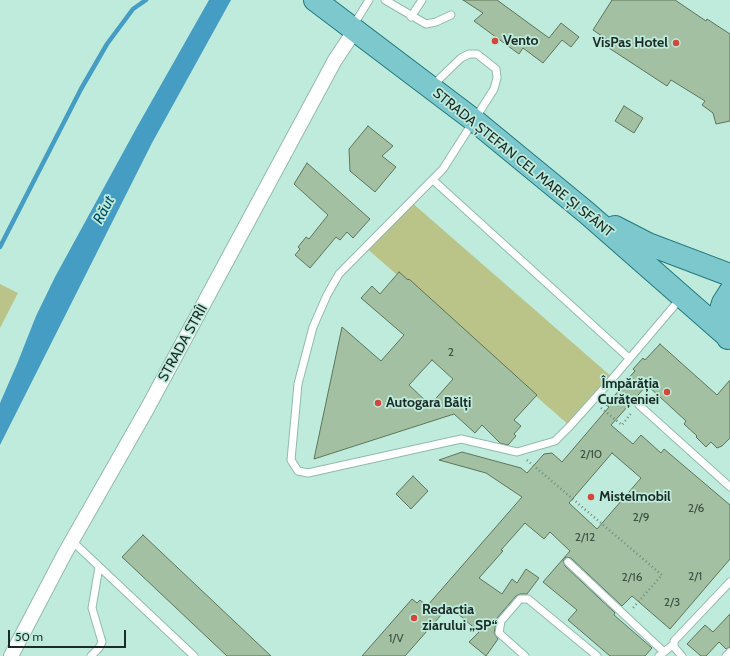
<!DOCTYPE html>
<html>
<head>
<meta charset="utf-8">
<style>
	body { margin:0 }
	#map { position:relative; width:730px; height:656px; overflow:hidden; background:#bfebdc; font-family:Cabin,sans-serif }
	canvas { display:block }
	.scale { position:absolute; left:8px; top:630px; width:118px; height:18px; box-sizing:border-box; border:2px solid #1b2c26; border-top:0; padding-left:5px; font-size:12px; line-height:14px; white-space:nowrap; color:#1b2c26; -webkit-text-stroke:3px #bfebdc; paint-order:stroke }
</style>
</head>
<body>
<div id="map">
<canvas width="730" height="656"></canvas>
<div class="scale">50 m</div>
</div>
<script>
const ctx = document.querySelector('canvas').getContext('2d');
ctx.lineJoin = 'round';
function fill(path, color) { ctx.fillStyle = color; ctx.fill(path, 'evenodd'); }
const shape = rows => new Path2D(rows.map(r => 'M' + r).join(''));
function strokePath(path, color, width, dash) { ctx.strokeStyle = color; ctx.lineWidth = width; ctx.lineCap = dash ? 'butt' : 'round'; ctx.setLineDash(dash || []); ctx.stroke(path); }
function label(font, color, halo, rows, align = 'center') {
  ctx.font = font + ' Cabin,sans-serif'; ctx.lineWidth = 3.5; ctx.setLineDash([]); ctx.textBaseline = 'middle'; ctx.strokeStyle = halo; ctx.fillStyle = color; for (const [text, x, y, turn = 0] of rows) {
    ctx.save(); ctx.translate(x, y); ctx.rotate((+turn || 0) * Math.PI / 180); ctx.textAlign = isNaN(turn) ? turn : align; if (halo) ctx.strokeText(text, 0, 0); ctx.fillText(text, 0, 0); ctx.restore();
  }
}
fill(shape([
	[410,201,613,378,570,426,364,246],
	[0,284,18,293,0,328]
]), '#bbc488');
fill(shape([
	[209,0,231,0,152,143,0,445,0,403,17,364,36,316,55,277,137,127]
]), '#459dc4');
strokePath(shape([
	[0,247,81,89,107,44,133,9,146,0]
]), '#459dc4', 4.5);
const building = shape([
	[463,0,497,0,549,38,561,23,579,37,571,47,562,40,543,63,523,48,519,54,474,21,483,13,463,0],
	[612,0,675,0,706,21,707,19,730,34,730,121,716,124,713,113,702,105,705,101,671,80,667,86,609,48,612,43,593,30,612,0],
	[624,106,643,118,634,133,615,121,624,106],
	[368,126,393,146,382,156,396,167,375,192,350,171,349,149,368,126],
	[307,163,370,219,353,238,347,232,340,240,336,237,310,268,295,255,300,249,298,247,306,237,309,239,328,215,294,184,307,163],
	[399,272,408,280,409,279,537,395,514,420,521,426,514,434,516,436,508,445,500,443,482,425,475,433,454,414,314,459,342,327,381,361,404,335,361,298,372,286,380,294,399,272],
	[432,360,453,379,430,405,409,385,432,360],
	[660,344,717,395,730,380,730,438,722,446,717,448,711,442,706,447,696,437,697,436,684,424,686,421,647,385,611,425,633,444,641,435,661,453,664,449,730,505,730,559,670,629,632,596,622,606,571,558,566,557,563,561,565,566,615,613,614,615,652,648,645,656,610,656,568,620,577,610,543,582,570,551,550,532,544,539,525,523,501,550,503,551,479,578,502,594,512,579,517,583,526,569,539,578,527,594,520,594,516,596,497,618,494,633,498,639,486,656,469,642,479,632,449,606,405,656,362,656,412,599,417,603,420,600,427,606,522,497,486,473,439,460,462,452,521,468,527,473,544,454,552,453,562,462,609,407,606,405,623,386,622,385,635,371,633,369,643,358,645,360,660,344],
	[612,453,641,478,597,529,569,503,612,453],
	[413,476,428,491,411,509,396,494,413,476],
	[143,535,271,656,227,656,122,557,143,535],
	[730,614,730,647,726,649,719,642,706,656,701,656,687,644,705,625,713,632,730,614]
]);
fill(building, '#a4c0a3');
strokePath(building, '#5c755b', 1);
const lane = shape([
	[385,0,426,24,436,22,451,15],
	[411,17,422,0],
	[353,26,369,0],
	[432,86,461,58,469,54,477,54,496,69,497,78,494,89,443,169,339,274,327,295,313,327,298,384,291,460,298,471,308,473,461,439,517,452,555,441,570,426,613,378,680,299],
	[433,180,629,358],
	[639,405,730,487],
	[72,541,194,656],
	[568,562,664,652],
	[91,656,99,648,102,642,92,608,99,567],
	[525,656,499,633,501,621,520,599,528,599,597,656],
	[659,656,674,644],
	[682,656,674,647,674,641,730,582],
	[726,656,730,652]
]);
const street = shape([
	[11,656,65,553,147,409,335,60,355,30]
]);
const primary = shape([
	[315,0,475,121,587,213,726,335],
	[615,227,648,244,730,275],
	[728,338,721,325,720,313,723,303,730,292]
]);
strokePath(lane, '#90bbad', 9);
strokePath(street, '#90bbad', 16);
strokePath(primary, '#21797c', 24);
strokePath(shape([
	[601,408,622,425,632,412],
	[527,460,662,575,633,608]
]), '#6e8d82', 2.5, [1, 3]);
strokePath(lane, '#fff', 7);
strokePath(street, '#fff', 14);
strokePath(primary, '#7cc8cd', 22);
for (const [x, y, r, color] of [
	[495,41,4,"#d34638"],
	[676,43,4,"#d34638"],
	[667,392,4,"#d34638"],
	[378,403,4,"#d34638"],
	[591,497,4,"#d34638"],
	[414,618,4,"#d34638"]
]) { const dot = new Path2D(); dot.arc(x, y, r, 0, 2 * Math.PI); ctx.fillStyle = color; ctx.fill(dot); strokePath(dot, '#bfebdc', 1.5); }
label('12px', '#3d5145', null, [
	["2",451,352],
	["2/10",591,454],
	["2/6",696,508],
	["2/9",641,517],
	["2/12",585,537],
	["2/1",695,576],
	["2/16",632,577],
	["2/3",672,602],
	["1/V",396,638]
]);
label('bold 14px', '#1b2c26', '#bfebdc', [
	["Vento",503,41],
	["VisPas Hotel",668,43,"right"],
	["Împărăția",659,384,"right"],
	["Curățeniei",659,400,"right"],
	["Autogara Bălți",386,403],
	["Mistelmobil",599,497],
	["Redactia",422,610],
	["ziarului „SP“",422,626]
], 'left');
label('14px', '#1b2c26', '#bfebdc', [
	["STRADA ȘTEFAN CEL MARE ȘI SFÂNT",523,163,39],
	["STRADA STRÎI",183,343,-61]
]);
label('italic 15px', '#004d68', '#bfebdc', [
	["Răut",104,210,-62]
]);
</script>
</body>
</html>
